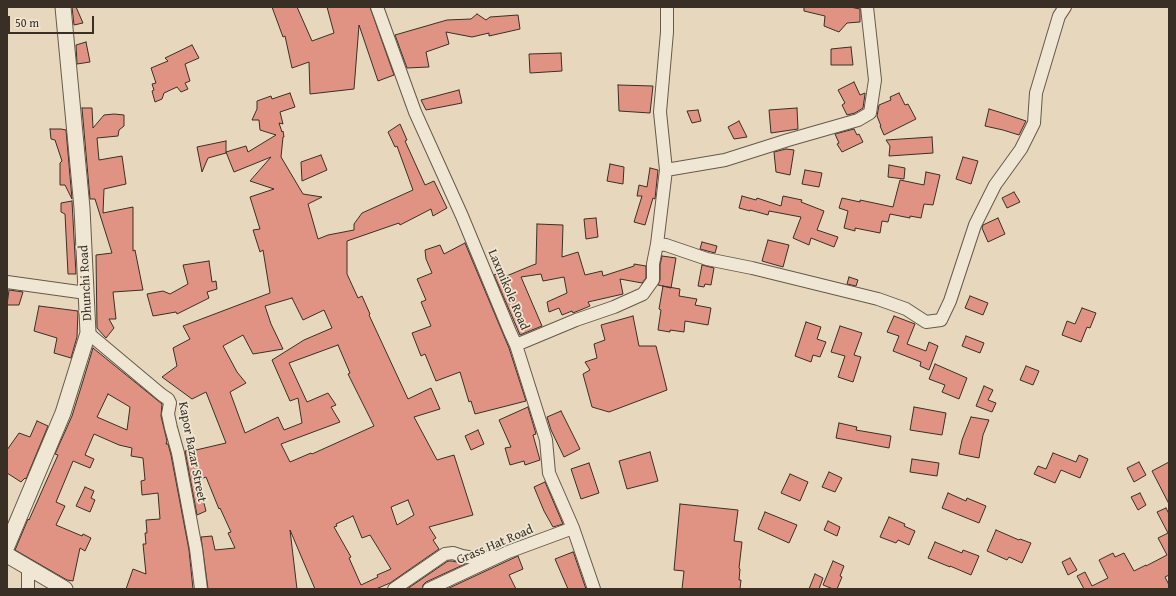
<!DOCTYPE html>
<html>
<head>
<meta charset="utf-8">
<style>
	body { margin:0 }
	#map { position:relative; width:1176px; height:596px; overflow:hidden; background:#e7d8bd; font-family:"Gentium Book Plus",serif }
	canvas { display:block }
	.frame { position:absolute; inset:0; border:8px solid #3a2f25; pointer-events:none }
	.scale { position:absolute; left:8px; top:16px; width:86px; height:18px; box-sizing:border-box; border:2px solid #3a2f25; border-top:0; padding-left:5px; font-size:12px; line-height:14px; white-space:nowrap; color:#3a2f25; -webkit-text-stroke:3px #efe6d4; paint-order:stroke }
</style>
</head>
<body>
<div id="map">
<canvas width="1176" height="596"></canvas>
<div class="frame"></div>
<div class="scale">50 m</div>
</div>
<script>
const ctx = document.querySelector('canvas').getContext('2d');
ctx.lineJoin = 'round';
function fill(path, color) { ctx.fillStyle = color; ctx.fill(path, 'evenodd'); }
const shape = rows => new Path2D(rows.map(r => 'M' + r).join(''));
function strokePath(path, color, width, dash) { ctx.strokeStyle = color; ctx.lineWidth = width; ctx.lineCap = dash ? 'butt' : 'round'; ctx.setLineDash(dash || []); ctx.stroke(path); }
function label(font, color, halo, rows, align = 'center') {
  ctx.font = font + ' "Gentium Book Plus",serif'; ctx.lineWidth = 3.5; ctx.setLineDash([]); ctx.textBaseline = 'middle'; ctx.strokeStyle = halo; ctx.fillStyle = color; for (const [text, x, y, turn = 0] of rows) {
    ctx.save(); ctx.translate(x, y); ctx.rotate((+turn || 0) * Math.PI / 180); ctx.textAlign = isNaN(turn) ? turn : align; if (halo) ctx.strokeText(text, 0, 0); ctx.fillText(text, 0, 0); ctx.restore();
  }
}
const building = shape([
	[72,7,76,7,83,23,74,25,72,7],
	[272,7,297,7,312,41,334,33,327,7,370,7,394,75,378,81,359,25,354,89,310,94,309,62,292,68,285,36,283,37,272,7],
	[804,7,850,7,860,9,860,22,847,23,839,32,824,26,825,16,804,11,804,7],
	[477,14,486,20,490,17,518,15,520,29,489,36,489,33,472,37,446,32,449,44,426,52,429,67,407,68,395,35,447,20,471,19,477,14],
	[86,42,90,62,77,64,76,45,86,42],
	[192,45,199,58,185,64,190,81,185,83,188,89,181,92,177,87,164,93,162,99,155,102,152,91,154,90,152,84,156,83,151,68,168,61,165,58,192,45],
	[851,47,853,65,831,65,831,49,851,47],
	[561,53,562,71,530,73,529,54,561,53],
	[854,82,860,95,865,93,865,94,863,108,855,113,847,115,842,105,845,103,838,90,854,82],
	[618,85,653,86,650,113,619,111,618,85],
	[459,90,462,103,426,110,421,100,459,90],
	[290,93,295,107,280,112,283,124,279,123,282,132,283,131,284,137,283,137,281,157,303,194,322,197,308,204,318,239,328,235,354,230,354,224,362,213,413,190,397,146,395,147,388,132,400,124,407,140,405,141,425,185,434,181,447,208,433,216,431,209,400,225,399,223,347,241,347,274,358,298,362,296,370,314,369,315,408,399,431,388,440,409,414,417,437,460,454,455,473,515,429,527,436,538,433,540,439,549,390,583,376,589,315,589,290,530,297,589,208,589,201,537,212,536,215,550,235,548,228,533,231,532,220,508,219,509,206,477,198,480,206,511,197,515,185,451,196,449,196,450,226,443,206,392,192,399,162,377,177,366,173,348,190,339,183,326,270,293,263,250,260,252,253,230,260,229,250,197,274,189,250,181,271,157,234,172,226,152,246,146,248,152,276,135,260,130,259,120,252,120,257,109,257,101,271,96,272,99,290,93],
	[292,298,303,320,324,310,332,328,304,340,272,360,290,401,298,398,302,423,284,430,278,417,245,433,230,392,246,383,237,372,223,346,243,335,253,354,283,349,271,324,265,306,292,298],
	[338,345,350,373,348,374,374,426,312,454,311,453,290,462,281,444,340,422,331,407,336,405,328,393,307,402,289,363,338,345],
	[408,500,414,515,397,525,391,507,408,500],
	[353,516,362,538,370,535,391,569,377,575,378,577,361,585,349,558,351,557,334,527,337,526,336,524,353,516],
	[899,93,905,105,908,104,916,119,884,135,880,126,881,126,877,116,879,105,891,100,890,97,899,93],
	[82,108,92,108,93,128,104,115,114,114,124,115,124,126,119,130,118,136,97,138,99,160,122,156,126,184,104,189,103,213,133,207,133,251,135,250,143,290,113,292,116,319,109,319,114,328,106,338,97,328,96,255,112,253,95,199,90,199,82,108],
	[797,108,798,129,771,133,769,110,797,108],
	[989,109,999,112,1026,121,1019,135,1003,130,985,126,989,109],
	[698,110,701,121,692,123,687,111,698,110],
	[739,121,747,137,734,139,728,127,739,121],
	[50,129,61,129,66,130,72,199,65,185,60,185,60,163,62,161,55,140,51,139,50,129],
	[854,129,857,135,859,134,863,142,842,152,837,144,839,143,835,134,854,129],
	[932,137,933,153,889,156,890,146,886,140,932,137],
	[226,141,226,153,208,158,202,172,197,147,226,141],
	[786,149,794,150,790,175,776,172,774,152,786,149],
	[321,155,327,170,302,181,301,162,321,155],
	[963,157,978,161,971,184,956,179,963,157],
	[610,164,624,167,623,184,607,181,610,164],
	[889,165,905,168,904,179,888,177,889,165],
	[650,168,658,170,655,199,653,198,645,225,634,222,642,196,637,196,639,185,647,187,650,168],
	[805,170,822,173,819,187,802,184,805,170],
	[926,172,940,175,933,205,924,204,921,218,910,216,910,218,890,214,888,222,882,221,880,233,855,228,855,231,844,228,848,211,839,208,842,198,860,202,860,200,893,207,900,180,924,185,926,172],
	[1014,192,1020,202,1007,208,1002,198,1014,192],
	[742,196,756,200,757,198,781,206,783,196,802,200,801,202,824,211,817,230,838,237,834,247,811,238,809,245,793,238,801,217,769,211,768,215,750,210,750,211,739,208,742,196],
	[72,201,76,274,68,274,65,214,61,212,61,203,72,201],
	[596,218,598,237,586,239,584,219,596,218],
	[998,218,1005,234,988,242,982,228,983,225,998,218],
	[537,224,563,225,562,257,578,252,585,275,602,271,603,276,634,266,634,264,646,266,646,278,642,283,620,279,623,294,588,302,590,306,573,313,572,311,562,315,559,308,549,312,547,302,567,293,564,277,543,281,541,274,521,277,542,326,520,335,494,275,501,272,504,277,533,265,536,264,537,224],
	[768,240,789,245,783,267,762,261,768,240],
	[702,242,717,246,715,253,700,249,702,242],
	[465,243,509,348,526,401,475,414,471,401,469,402,460,372,436,381,425,354,421,356,412,333,431,326,421,302,426,300,417,279,432,273,426,259,425,250,440,245,444,254,465,243],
	[662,256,676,258,671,288,658,285,660,280,660,265,662,256],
	[209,261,212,282,216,281,217,289,207,292,209,298,177,314,176,312,153,316,147,294,163,291,170,294,188,284,183,265,209,261],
	[702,265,714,268,711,285,705,284,704,287,698,286,702,265],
	[849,277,858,280,856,286,847,284,849,277],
	[663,286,680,289,679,296,697,299,695,305,711,308,708,325,685,321,684,332,670,330,670,332,658,330,661,310,659,309,663,286],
	[9,290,23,292,19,305,7,305,9,290],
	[970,296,988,303,983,315,965,308,970,296],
	[39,306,78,311,77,337,71,358,54,353,57,338,34,331,39,306],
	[1082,308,1096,313,1090,328,1087,327,1081,342,1062,335,1067,321,1075,324,1082,308],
	[633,316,639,346,656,346,667,390,609,412,592,407,583,374,590,370,585,362,597,358,594,344,605,340,601,325,633,316],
	[894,316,915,324,907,344,926,351,929,342,938,346,929,370,920,366,921,362,893,351,899,336,887,332,894,316],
	[806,322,821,327,817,339,826,342,820,357,813,355,811,362,795,356,806,322],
	[840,326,862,333,854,355,861,357,853,382,838,377,845,356,831,352,840,326],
	[966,336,984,343,980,353,962,346,966,336],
	[93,348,162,404,161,416,167,441,166,444,168,444,171,455,189,550,193,589,126,589,133,569,146,574,143,544,146,544,145,533,147,533,146,520,160,519,158,493,142,495,141,481,145,480,143,458,131,456,132,448,119,445,94,434,85,455,94,459,90,468,73,461,56,502,65,506,56,525,82,536,83,534,91,538,85,551,80,548,73,581,67,580,15,550,28,519,29,520,58,455,55,454,72,416,83,381,93,348],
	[108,394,130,407,127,430,97,417,108,394],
	[935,364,967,378,959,399,942,392,945,385,929,379,935,364],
	[1026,366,1039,371,1033,385,1020,380,1026,366],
	[984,386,993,390,988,400,996,403,992,412,976,406,984,386],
	[528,407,536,434,533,435,540,460,525,465,524,461,510,465,505,448,511,447,499,420,528,407],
	[914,407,946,413,942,435,910,430,914,407],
	[561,411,580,449,564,457,551,430,547,417,561,411],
	[971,417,989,420,983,435,979,458,959,454,962,440,971,417],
	[37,421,48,426,26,479,25,478,21,482,7,473,7,450,19,433,30,437,37,421],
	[839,423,857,427,856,430,891,436,889,448,836,438,839,423],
	[478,430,484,444,471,450,465,436,478,430],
	[650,452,658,481,627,489,619,461,650,452],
	[1053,453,1076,462,1079,455,1088,459,1080,478,1061,470,1055,483,1034,474,1038,466,1046,469,1053,453],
	[912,459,939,463,937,476,910,472,912,459],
	[1139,462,1146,475,1134,482,1127,468,1139,462],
	[1169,462,1169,504,1152,471,1169,462],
	[589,463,599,493,581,499,571,469,589,463],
	[829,472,842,478,835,492,822,487,829,472],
	[790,474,808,482,800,501,781,493,790,474],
	[545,482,563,524,553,527,544,511,534,487,545,482],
	[85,487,94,491,91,498,95,500,90,512,76,506,85,487],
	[948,493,966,501,967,498,986,506,979,523,942,508,948,493],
	[1140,493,1146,505,1138,510,1131,497,1140,493],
	[680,504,738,510,734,541,742,542,739,568,740,569,739,580,741,580,740,589,682,589,684,571,674,570,680,504],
	[1166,508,1169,514,1169,575,1165,577,1169,585,1169,589,1084,589,1077,576,1085,572,1092,586,1108,578,1099,560,1113,553,1115,557,1124,553,1134,571,1146,565,1146,566,1167,555,1158,538,1168,533,1157,512,1166,508],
	[765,512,797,525,789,543,758,529,765,512],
	[889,517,905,524,904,526,915,531,909,545,898,540,896,543,880,537,889,517],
	[828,521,840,527,837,536,824,530,828,521],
	[996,530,1019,540,1020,539,1031,543,1022,563,1009,557,1007,560,987,551,996,530],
	[935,542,962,553,963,550,979,556,971,575,950,566,950,567,928,558,935,542],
	[573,552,574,554,586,589,568,589,555,559,573,552],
	[518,556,523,569,509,575,516,589,447,589,518,556],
	[1070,558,1077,570,1068,575,1062,562,1070,558],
	[448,561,452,561,465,564,426,582,423,585,422,589,407,589,448,561],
	[833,561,844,566,840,576,842,577,837,589,833,589,823,585,833,561],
	[815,574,823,578,819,589,809,589,815,574]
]);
fill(building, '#e09383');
strokePath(building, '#3a2f25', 1);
const minor = shape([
	[377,7,415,112,462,216,510,332,516,345,546,440,549,473,573,528,594,589],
	[666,170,725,160,788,140,858,120,870,113,875,80,867,7],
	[657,244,666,170,660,112,667,32,667,7],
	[7,282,86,293],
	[88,333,162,395,168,399,170,403,168,414,171,428,178,453,196,549,201,589],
	[516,345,576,320,614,307,643,294,653,280,653,264,657,244,666,245,707,259,752,268,878,299,906,309,926,322,941,320,950,301,975,225,995,185,1021,149,1034,123,1036,93,1059,16,1065,7],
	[28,567,28,589],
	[394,589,445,554,453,553,462,556,481,559,493,556],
	[429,589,508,552,573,528]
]);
const tertiary = shape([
	[7,546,63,413,88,333,82,208,63,7],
	[7,555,65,589]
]);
strokePath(minor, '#65594b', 14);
strokePath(tertiary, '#65594b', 17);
strokePath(minor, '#efe6d4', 12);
strokePath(tertiary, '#efe6d4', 15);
label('13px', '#3a2f25', '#efe6d4', [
	["Dhunchi Road",86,283,-93],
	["Laxmikole Road",508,290,67],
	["Kapor Bazar Street",192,452,79],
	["Grass Hat Road",495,545,-23]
]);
</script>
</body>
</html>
